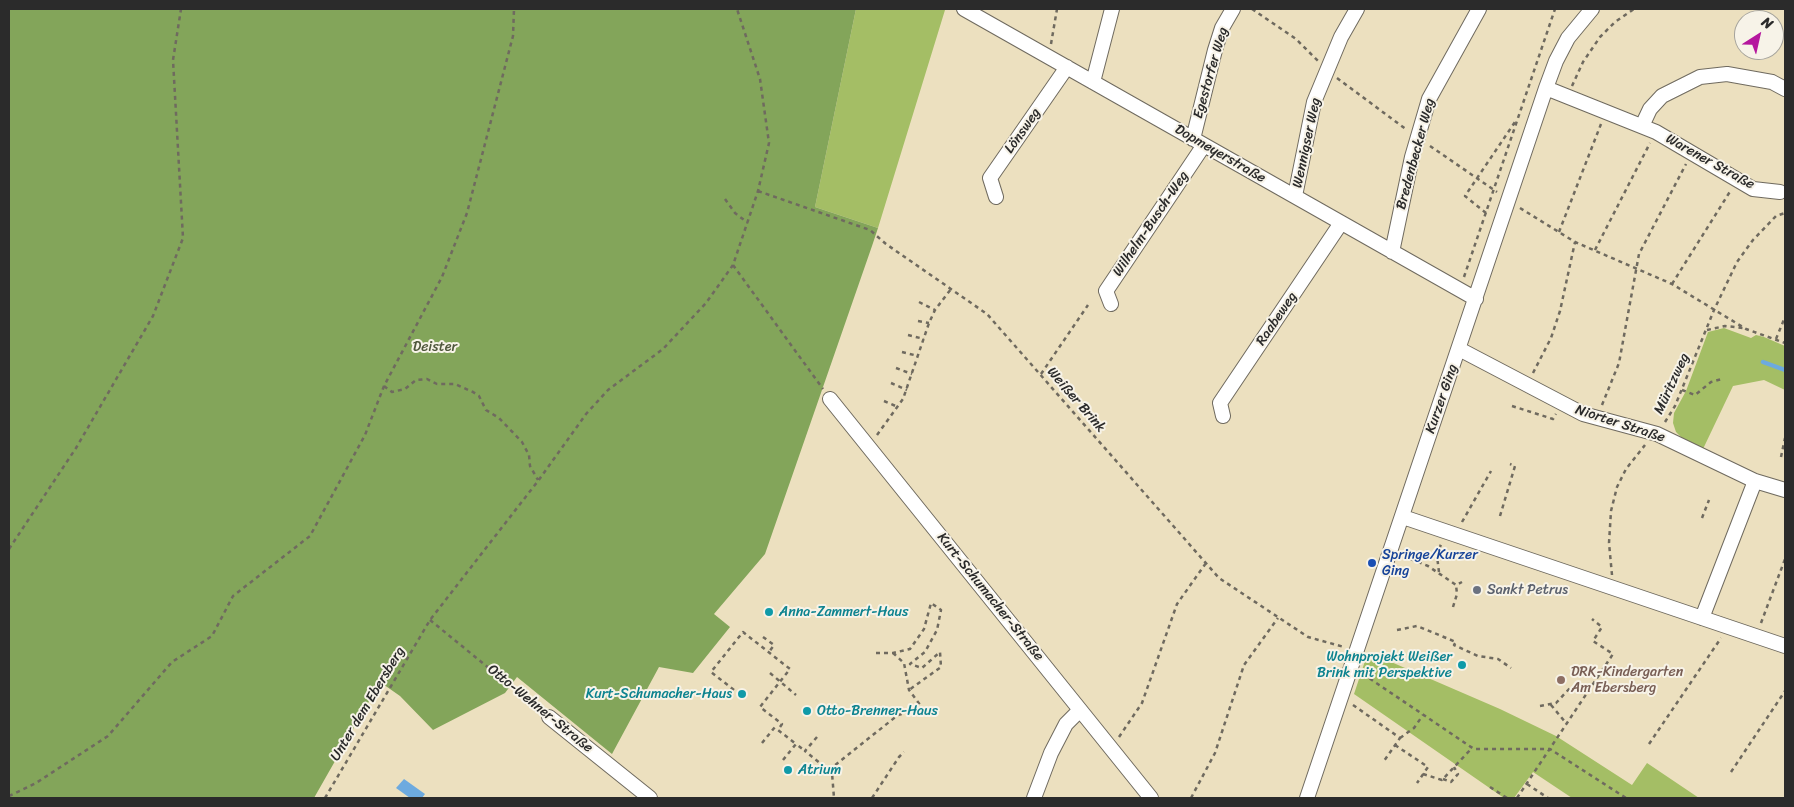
<!DOCTYPE html>
<html>
<head>
<meta charset="utf-8">
<style>
	body { margin:0 }
	#map { position:relative; width:1794px; height:807px; overflow:hidden; background:#ece0bf; font-family:Sriracha,sans-serif }
	canvas { display:block }
	.frame { position:absolute; inset:0; border:10px solid #2b2b2b; pointer-events:none }
	.north { position:absolute; left:1734px; top:10px; width:50px; height:50px; box-sizing:border-box; background:#f7f3e8; border:1px solid #a5a39c; border-radius:50%; rotate:35deg; font-size:14px; font-weight:700; line-height:20px; text-align:center; color:#2b2b2b }
	.north::after { content:''; display:block; margin:auto; width:18px; height:22px; background:#b5179e; clip-path:polygon(50% 0,100% 100%,50% 72%,0 100%) }
</style>
</head>
<body>
<div id="map">
<canvas width="1794" height="807"></canvas>
<div class="frame"></div>
<div class="north">N</div>
</div>
<script>
const ctx = document.querySelector('canvas').getContext('2d');
ctx.lineJoin = 'round';
function fill(path, color) { ctx.fillStyle = color; ctx.fill(path, 'evenodd'); }
const shape = rows => new Path2D(rows.map(r => 'M' + r).join(''));
function strokePath(path, color, width, dash) { ctx.strokeStyle = color; ctx.lineWidth = width; ctx.lineCap = dash ? 'butt' : 'round'; ctx.setLineDash(dash || []); ctx.stroke(path); }
function label(font, color, halo, rows, align = 'center') {
  ctx.font = font + ' Sriracha,sans-serif'; ctx.lineWidth = 4; ctx.setLineDash([]); ctx.textBaseline = 'middle'; ctx.strokeStyle = halo; ctx.fillStyle = color; for (const [text, x, y, turn = 0] of rows) {
    ctx.save(); ctx.translate(x, y); ctx.rotate((+turn || 0) * Math.PI / 180); ctx.textAlign = isNaN(turn) ? turn : align; if (halo) ctx.strokeText(text, 0, 0); ctx.fillText(text, 0, 0); ctx.restore();
  }
}
fill(shape([
	[856,9,945,10,878,228,815,207],
	[1724,328,1751,338,1756,335,1764,337,1785,346,1785,390,1764,380,1733,386,1703,449,1683,439,1676,432,1673,423,1674,413,1686,391,1708,332],
	[1368,652,1500,709,1556,736,1632,785,1647,763,1699,798,1572,798,1533,772,1514,798,1504,798,1354,694]
]), '#a4be65');
fill(shape([
	[9,9,856,9,815,207,878,228,872,246,765,554,714,614,730,627,693,673,659,667,612,754,517,677,505,693,433,730,400,696,380,682,314,798,9,798]
]), '#83a55a');
fill(shape([
	[404,779,425,794,422,798,410,798,396,788]
]), '#6daadf');
strokePath(shape([
	[1763,362,1785,370]
]), '#6daadf', 4.5);
const minor = shape([
	[964,9,1476,299],
	[1093,82,1112,9],
	[1546,88,1656,132,1753,189,1780,192],
	[1642,126,1650,109,1662,96,1700,77,1727,74,1772,82,1785,89],
	[1193,139,1215,50,1222,28,1233,9],
	[1295,196,1314,102,1341,37,1357,9],
	[996,197,990,178,1067,67],
	[1392,252,1412,157,1429,99,1479,9],
	[1111,304,1106,291,1204,145],
	[1459,349,1583,414,1657,434,1755,481,1785,490],
	[830,399,1151,798],
	[1223,416,1220,403,1341,223],
	[1403,517,1785,646],
	[1702,618,1755,481],
	[549,717,650,798],
	[1034,798,1051,753,1066,724,1080,710],
	[1307,798,1546,88,1556,61,1568,38,1592,9]
]);
strokePath(minor, '#6f6a5f', 16);
strokePath(shape([
	[1252,9,1296,39,1318,61],
	[1051,44,1057,9],
	[1337,78,1407,130],
	[1572,86,1583,62,1600,37,1615,22,1634,9],
	[1430,146,1497,192],
	[758,191,870,230,886,244,987,314,1219,578,1308,637,1344,647],
	[725,199,735,213,748,223],
	[1520,208,1575,242,1672,284,1746,329,1785,343],
	[1486,213,1465,196,1517,119],
	[1559,232,1601,124],
	[1595,250,1650,143],
	[733,265,823,389],
	[1464,277,1555,9],
	[1672,284,1731,190],
	[919,302,935,310],
	[918,321,929,323],
	[1707,330,1725,326,1743,328],
	[908,335,924,339],
	[1776,339,1785,317],
	[902,352,918,356],
	[896,368,912,374],
	[1533,373,1551,338,1560,311,1575,242],
	[1041,374,1088,305],
	[891,383,907,390],
	[384,386,392,392,405,389,416,380,427,379,437,384,455,384,473,392,479,396,486,410,499,418,522,442,529,455,530,466,538,480],
	[1682,390,1695,395,1711,382,1722,379],
	[884,401,898,407],
	[1602,405,1619,363,1639,254,1686,164],
	[1512,406,1553,419,1556,414],
	[1665,422,1675,406,1714,310,1737,262,1753,240,1776,216,1785,213],
	[877,435,903,399,929,323,935,310,951,289],
	[1781,457,1785,438],
	[1500,516,1515,466,1510,464],
	[1702,518,1709,500],
	[1462,522,1491,471],
	[9,549,76,448,153,316,183,238,173,60,181,9],
	[1403,556,1428,566,1456,585,1462,582],
	[1439,572,1437,556,1441,544],
	[1612,575,1609,543,1611,511,1617,487,1626,469,1645,445],
	[1453,607,1457,594,1456,585],
	[430,620,539,709],
	[1761,623,1785,559],
	[1397,630,1417,626,1456,642,1454,645,1478,656,1498,659,1511,668],
	[763,637,774,645,769,652],
	[876,653,893,653,910,649,924,629,931,603,941,610,937,630,925,652,910,664,922,668,940,652,941,667,909,690],
	[893,653,904,663,909,690,921,706],
	[770,673,796,695],
	[1363,674,1474,749,1550,749,1626,798],
	[734,690,711,672,743,632,790,669,760,707,782,724,778,730,796,744],
	[1353,705,1400,738,1384,761],
	[1551,705,1566,723],
	[1540,706,1556,703,1570,688],
	[817,737,805,751,832,773,834,798],
	[1119,737,1142,703,1177,604,1206,563],
	[1400,738,1414,728,1423,715],
	[762,743,775,727],
	[1649,744,1721,638],
	[1395,745,1428,767,1417,783],
	[783,760,796,744,805,751],
	[829,770,898,715,919,709],
	[1731,772,1785,691],
	[1423,774,1442,780,1472,748],
	[1443,779,1451,782,1458,774,1454,767],
	[1527,784,1548,798],
	[1490,787,1507,798],
	[9,796,36,783,108,736,172,662,212,636,233,596,310,536,365,435,384,386,442,277,467,213,513,36,514,9],
	[325,798,430,620,538,481,586,414,608,390,663,349,706,303,733,265,758,191,769,143,760,79,737,9],
	[872,798,899,757,904,752],
	[1191,798,1215,753,1244,665,1278,618],
	[1517,798,1613,654,1593,641,1602,627,1592,619]
]), '#6f6a5f', 2.5, [4, 4]);
strokePath(minor, '#fff', 14);
for (const [x, y, r, color] of [
	[1372,563,5,"#1a4fb4"],
	[1477,590,5,"#6b7280"],
	[769,612,5,"#0f9aa8"],
	[1462,665,5,"#0f9aa8"],
	[1561,680,5,"#8d6e63"],
	[742,694,5,"#0f9aa8"],
	[807,711,5,"#0f9aa8"],
	[788,770,5,"#0f9aa8"]
]) { const dot = new Path2D(); dot.arc(x, y, r, 0, 2 * Math.PI); ctx.fillStyle = color; ctx.fill(dot); strokePath(dot, '#f7f3e8', 2); }
label('14px', '#2b2b2b', '#f7f3e8', [
	["Egestorfer Weg",1211,73,-74],
	["Lönsweg",1023,131,-55],
	["Wennigser Weg",1307,143,-78],
	["Dopmeyerstraße",1220,154,30],
	["Bredenbecker Weg",1416,154,-75],
	["Warener Straße",1710,162,29],
	["Wilhelm-Busch-Weg",1151,224,-56],
	["Raabeweg",1277,319,-56],
	["Müritzweg",1672,384,-65],
	["Kurzer Ging",1442,399,-71],
	["Weißer Brink",1076,400,49],
	["Niorter Straße",1620,424,18],
	["Kurt-Schumacher-Straße",990,597,51],
	["Unter dem Ebersberg",368,704,-59],
	["Otto-Wehner-Straße",540,709,39]
]);
label('14px', '#4f573c', '#f7f3e8', [
	["Deister",435,347]
]);
label('14px', '#164399', '#f7f3e8', [
	["Springe/Kurzer",1382,555],
	["Ging",1382,571]
], 'left');
label('14px', '#5b616d', '#f7f3e8', [
	["Sankt Petrus",1487,590]
], 'left');
label('14px', '#0d838f', '#f7f3e8', [
	["Anna-Zammert-Haus",779,612],
	["Wohnprojekt Weißer",1452,657,"right"],
	["Brink mit Perspektive",1452,673,"right"],
	["Kurt-Schumacher-Haus",732,694,"right"],
	["Otto-Brenner-Haus",817,711],
	["Atrium",798,770]
], 'left');
label('14px', '#785e54', '#f7f3e8', [
	["DRK-Kindergarten",1571,672],
	["Am Ebersberg",1571,688]
], 'left');
</script>
</body>
</html>
